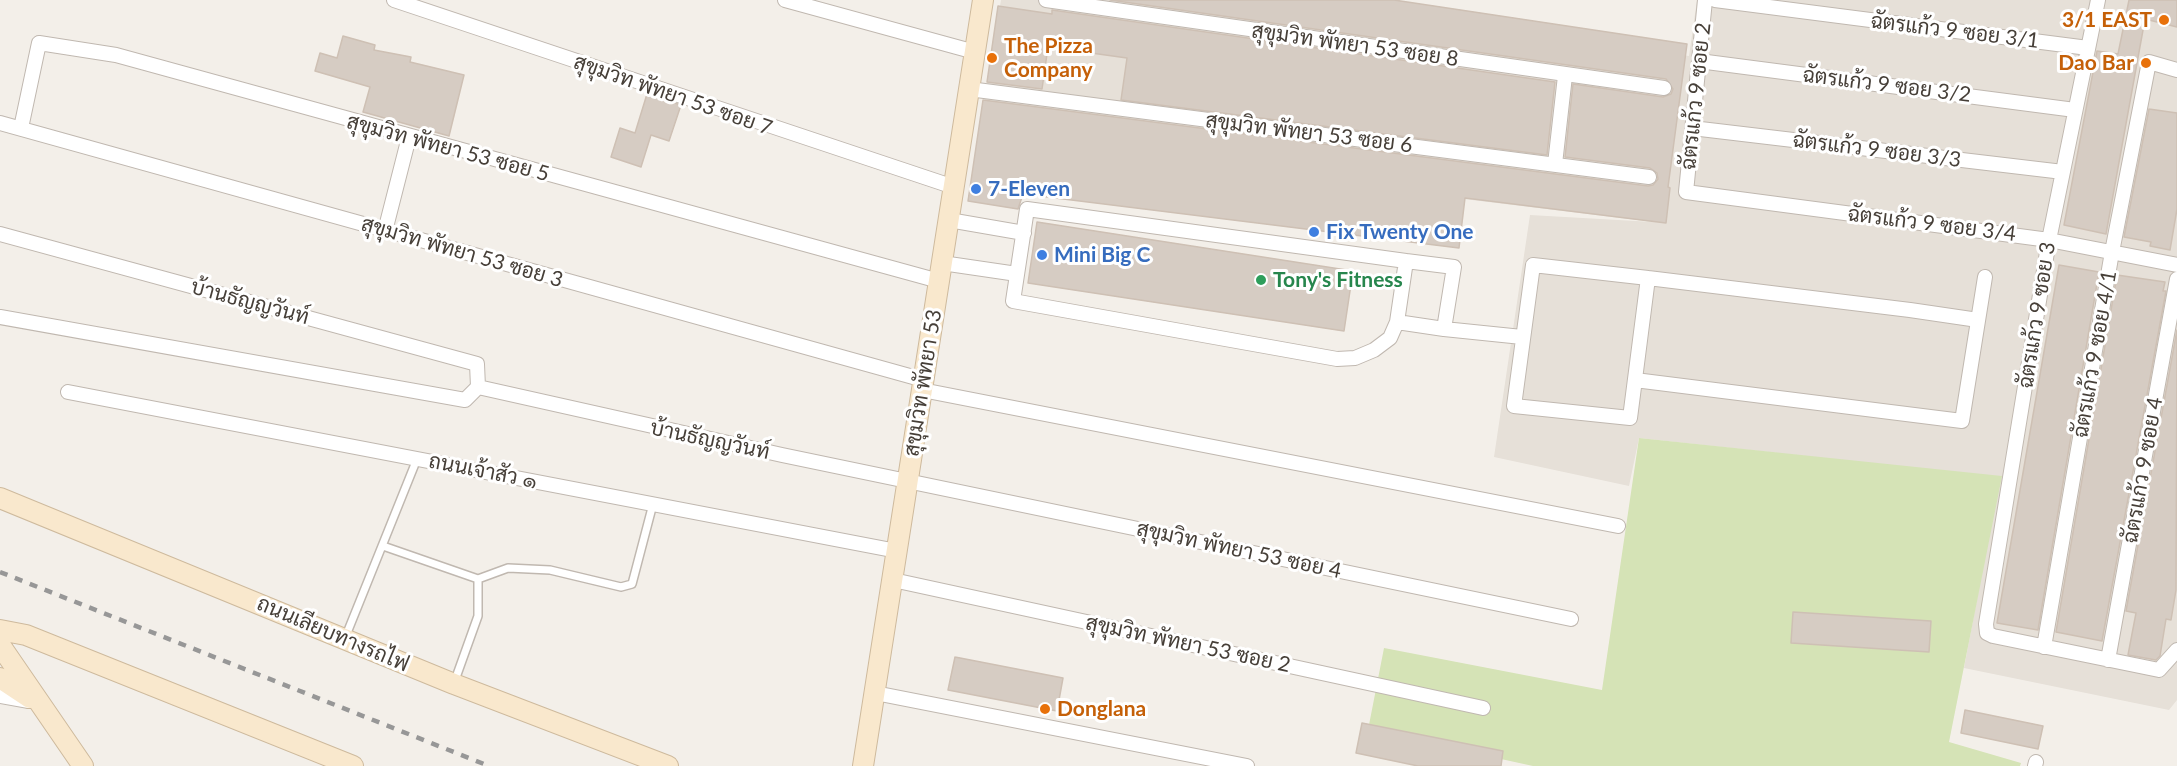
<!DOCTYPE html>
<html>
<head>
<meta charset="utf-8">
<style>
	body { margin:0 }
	canvas { display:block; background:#f3efe9 }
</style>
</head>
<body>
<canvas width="2177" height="766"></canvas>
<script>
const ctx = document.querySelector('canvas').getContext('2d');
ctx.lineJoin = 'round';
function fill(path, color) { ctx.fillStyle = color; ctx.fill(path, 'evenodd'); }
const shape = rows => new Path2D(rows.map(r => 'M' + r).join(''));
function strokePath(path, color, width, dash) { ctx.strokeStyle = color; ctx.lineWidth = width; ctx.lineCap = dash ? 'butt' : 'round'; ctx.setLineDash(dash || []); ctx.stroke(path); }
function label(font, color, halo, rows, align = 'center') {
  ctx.font = font + ' Lato,Sarabun,sans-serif'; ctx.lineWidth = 6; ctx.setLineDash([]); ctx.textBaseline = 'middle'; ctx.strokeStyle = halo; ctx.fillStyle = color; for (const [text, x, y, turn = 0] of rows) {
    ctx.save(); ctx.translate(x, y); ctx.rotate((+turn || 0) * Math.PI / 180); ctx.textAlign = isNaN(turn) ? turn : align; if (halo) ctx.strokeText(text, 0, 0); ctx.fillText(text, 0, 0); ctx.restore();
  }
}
fill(shape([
	[1001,0,1293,0,1689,56,1697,0,2177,0,2177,700,2169,710,1964,668,2000,477,1639,438,1629,486,1494,457,1530,215,1653,222,978,140]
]), '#e6e0d8');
fill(shape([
	[1639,438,2002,476,1949,742,2021,763,2020,766,1533,766,1368,730,1384,648,1602,690]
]), '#d5e3b6');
const building = shape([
	[1110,0,1394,0,1687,44,1668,187,1670,188,1666,223,1465,198,1459,248,1023,194,1018,209,968,201,983,100,1648,186,1653,185,1658,179,1657,173,1650,168,1565,157,1573,84,1663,97,1671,94,1673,89,1666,79,1110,0],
	[2129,0,2177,0,2177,27,2145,19,2106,234,2064,225,2097,51,2118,54,2129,0],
	[998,6,1052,14,1052,10,1555,82,1547,155,1121,100,1127,58,1048,47,1042,89,987,82,998,6],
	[343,36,375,45,374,50,411,57,410,62,464,75,449,136,363,112,370,87,315,71,320,53,337,58,343,36],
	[647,94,681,105,669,141,651,135,641,167,611,157,620,128,635,133,647,94],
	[2149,109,2177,113,2177,209,2170,250,2150,246,2151,242,2124,237,2149,109],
	[1037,222,1353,271,1344,331,1028,283,1037,222],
	[2059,265,2099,272,2038,630,1997,623,2059,265],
	[2117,275,2165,282,2163,291,2166,291,2102,641,2056,632,2117,275],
	[2177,330,2176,590,2171,620,2166,619,2160,656,2156,660,2128,655,2136,613,2126,611,2177,330],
	[1793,612,1931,621,1929,652,1791,643,1793,612],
	[955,657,1063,678,1057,711,948,690,955,657],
	[1965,710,2043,726,2038,749,1961,733,1965,710],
	[1362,723,1503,751,1501,766,1418,766,1356,753,1362,723]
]);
fill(building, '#d6ccc3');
strokePath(building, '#cec0b4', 1.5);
const lane = shape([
	[383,546,478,579,508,568,550,570,621,587,632,584,653,504],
	[345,638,417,459],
	[454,683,478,616,478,579]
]);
const street = shape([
	[394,0,954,187],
	[785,0,975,52],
	[1046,0,1664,88],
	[1705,0,1686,192,2049,240,2177,265],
	[1715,0,2088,48],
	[2098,0,2049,240,1986,624,1987,633,1993,636,2159,670,2177,650],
	[1699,61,2075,110],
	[969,89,1649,177],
	[0,123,924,380],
	[21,128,39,43,116,55,939,281],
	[1692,128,2063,172],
	[1555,164,1565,76],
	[949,220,1024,233],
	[385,231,409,137],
	[0,234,477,364,478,387],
	[942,263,1017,274],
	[1648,278,1630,418,1514,406,1533,265,1648,278,1910,310,1978,320],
	[0,317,465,400,478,387],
	[1397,322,1444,329,1454,267,1406,261,1027,209,1013,301,1337,359,1355,358,1374,350,1390,338,1397,322,1406,261],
	[1444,329,1522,337],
	[1635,380,1962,421,1985,277],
	[478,387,782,455,1571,619],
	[922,390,1618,526],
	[68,392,897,551],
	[893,580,1483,708],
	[2044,647,2112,252,2149,62,2177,70],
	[2108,660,2177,279],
	[875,693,1247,766],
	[0,696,29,701],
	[2035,766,2036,762]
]);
const secondary = shape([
	[0,498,454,684,668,766],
	[0,630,26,635,353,766],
	[0,645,83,766],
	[0,678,30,698],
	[863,766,983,0]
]);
strokePath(lane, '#c0b8b0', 10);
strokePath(street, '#c0b8b0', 16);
strokePath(secondary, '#ceba9d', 22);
strokePath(lane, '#fff', 7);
strokePath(street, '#fff', 14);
strokePath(secondary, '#f9e8cd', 20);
strokePath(shape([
	[0,572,489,766]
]), '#979797', 4.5, [8, 8]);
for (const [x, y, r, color] of [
	[2164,20,6,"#e8710a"],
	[992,58,6,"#e8710a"],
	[2146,63,6,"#e8710a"],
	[976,189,6,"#3f7fe0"],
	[1314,232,6,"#3f7fe0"],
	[1042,255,6,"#3f7fe0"],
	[1261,280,6,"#2e9e5b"],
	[1045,709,6,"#e8710a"]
]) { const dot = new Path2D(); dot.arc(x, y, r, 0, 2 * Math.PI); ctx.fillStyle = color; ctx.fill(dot); strokePath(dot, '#fff', 2); }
label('bold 21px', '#c56008', '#fff', [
	["3/1 EAST",2152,20],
	["The Pizza",1004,46,"left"],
	["Company",1004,70,"left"],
	["Dao Bar",2134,63],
	["Donglana",1057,709,"left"]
], 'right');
label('21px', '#463f38', '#fff', [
	["ฉัตรแก้ว 9 ซอย 3/1",1955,31,7],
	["สุขุมวิท พัทยา 53 ซอย 8",1355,45,8],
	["ฉัตรแก้ว 9 ซอย 3/2",1887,85,7],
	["สุขุมวิท พัทยา 53 ซอย 7",673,95,19],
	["ฉัตรแก้ว 9 ซอย 2",1696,96,-84],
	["สุขุมวิท พัทยา 53 ซอย 6",1309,133,7],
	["สุขุมวิท พัทยา 53 ซอย 5",448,148,15],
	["ฉัตรแก้ว 9 ซอย 3/3",1877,150,7],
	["ฉัตรแก้ว 9 ซอย 3/4",1932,224,7],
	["สุขุมวิท พัทยา 53 ซอย 3",462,252,16],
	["บ้านธัญญวันท์",250,302,15],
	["ฉัตรแก้ว 9 ซอย 3",2037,315,-81],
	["ฉัตรแก้ว 9 ซอย 4/1",2095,354,-80],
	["สุขุมวิท พัทยา 53",923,383,-81],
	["บ้านธัญญวันท์",710,440,12],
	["ฉัตรแก้ว 9 ซอย 4",2143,470,-80],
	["ถนนเจ้าสัว ๑",483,471,11],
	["สุขุมวิท พัทยา 53 ซอย 4",1239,550,12],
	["ถนนเลียบทางรถไฟ",333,634,23],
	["สุขุมวิท พัทยา 53 ซอย 2",1188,644,12]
]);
label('bold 21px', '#366cbe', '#fff', [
	["7-Eleven",988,189],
	["Fix Twenty One",1326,232],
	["Mini Big C",1054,255]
], 'left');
label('bold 21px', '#27864d', '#fff', [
	["Tony's Fitness",1273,280]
], 'left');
</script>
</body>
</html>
